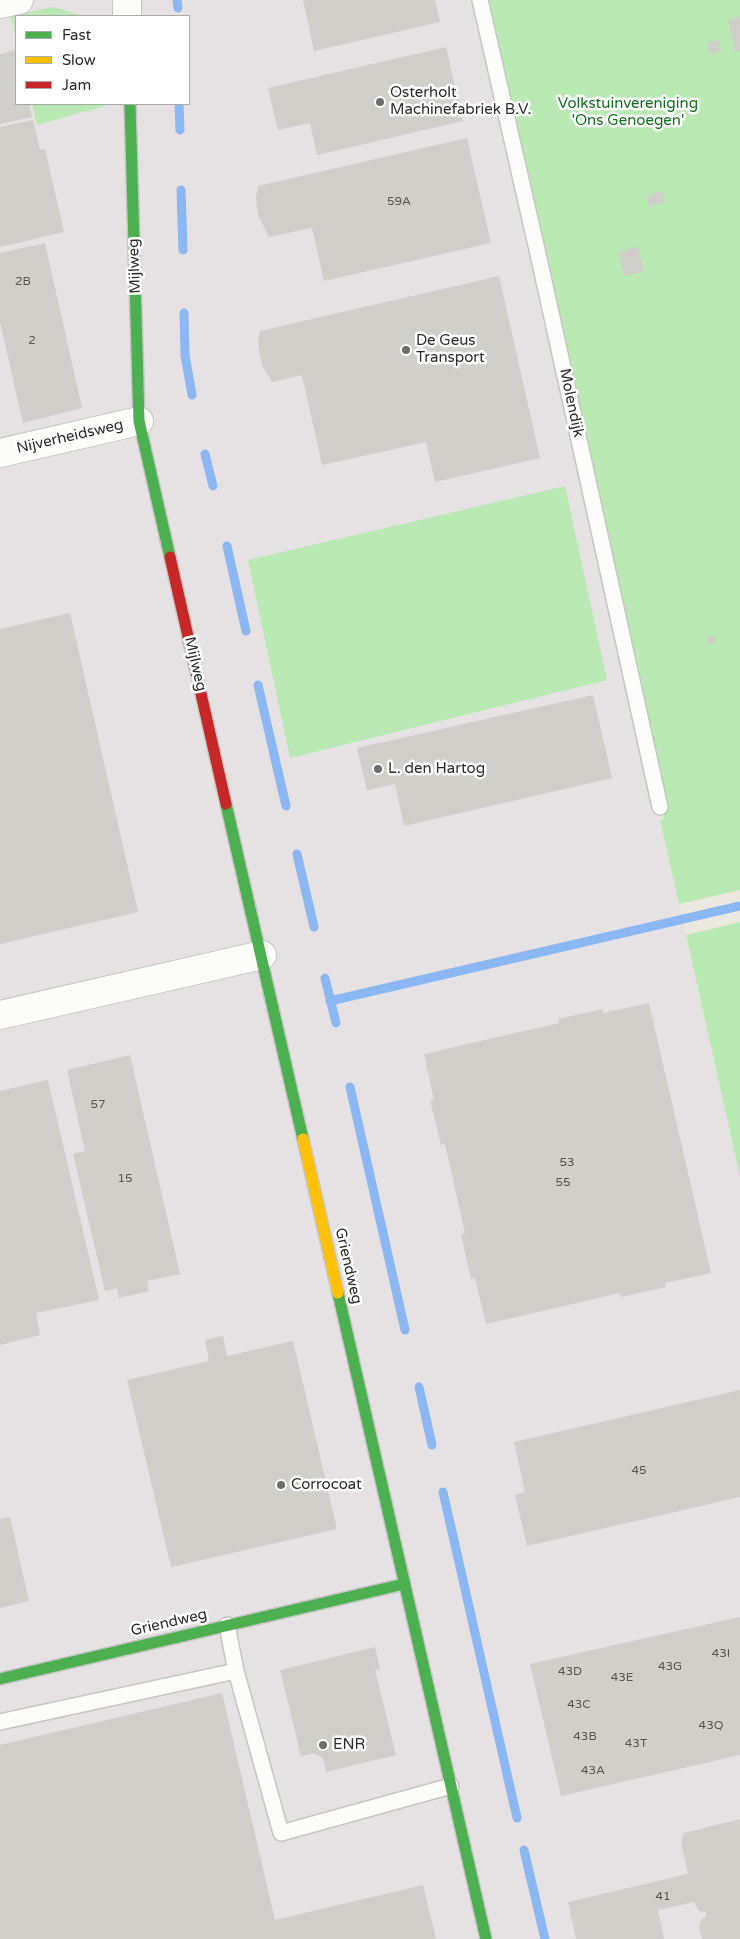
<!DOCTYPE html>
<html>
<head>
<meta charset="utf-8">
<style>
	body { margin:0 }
	#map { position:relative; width:740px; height:1939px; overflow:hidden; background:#eae8df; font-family:"Varela Round",sans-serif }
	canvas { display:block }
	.legend { position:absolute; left:15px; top:15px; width:175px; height:90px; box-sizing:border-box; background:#fff; border:1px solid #aaa; margin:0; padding:6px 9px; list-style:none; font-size:15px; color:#2b2b2b }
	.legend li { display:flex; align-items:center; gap:10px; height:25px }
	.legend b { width:25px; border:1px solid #aaa }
</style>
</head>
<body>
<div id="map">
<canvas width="740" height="1939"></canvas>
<ul class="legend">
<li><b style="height:6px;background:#4caf50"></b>Fast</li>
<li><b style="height:6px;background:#ffc107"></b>Slow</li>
<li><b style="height:6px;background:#c62828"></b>Jam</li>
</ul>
</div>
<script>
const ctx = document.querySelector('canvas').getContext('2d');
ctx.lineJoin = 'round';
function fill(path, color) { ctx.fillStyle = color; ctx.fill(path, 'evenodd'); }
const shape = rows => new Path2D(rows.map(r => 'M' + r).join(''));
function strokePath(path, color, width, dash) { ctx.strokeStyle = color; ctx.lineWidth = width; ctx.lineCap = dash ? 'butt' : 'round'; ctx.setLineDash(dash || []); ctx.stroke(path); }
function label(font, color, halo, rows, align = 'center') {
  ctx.font = font + ' "Varela Round",sans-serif'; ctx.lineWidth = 5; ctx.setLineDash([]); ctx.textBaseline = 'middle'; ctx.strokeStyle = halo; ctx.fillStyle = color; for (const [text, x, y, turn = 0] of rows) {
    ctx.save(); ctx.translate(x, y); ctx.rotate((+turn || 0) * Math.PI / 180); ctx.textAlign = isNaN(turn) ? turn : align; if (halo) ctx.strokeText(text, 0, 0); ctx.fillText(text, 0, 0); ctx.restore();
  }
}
fill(shape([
	[0,0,476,0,740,1177,740,1939,0,1939],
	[16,16,189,16,189,104,16,104]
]), '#e6e1e3');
fill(shape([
	[489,0,740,0,740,890,679,904,660,820,664,819],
	[53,7,84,16,16,16,16,38,11,16],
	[32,104,113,104,37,125],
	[565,486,607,680,290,758,248,560],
	[740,922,740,1177,686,935]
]), '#baeab4');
strokePath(shape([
	[177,0,178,8],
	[179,104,180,130],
	[181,190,183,250],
	[184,313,185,355,192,395],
	[205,454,213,486],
	[227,546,246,631],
	[258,685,286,806],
	[297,854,314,927],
	[325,978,336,1023],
	[330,1001,740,906],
	[350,1087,405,1330],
	[419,1387,432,1445],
	[443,1492,517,1818],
	[524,1850,545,1939]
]), '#8bb7f3', 9);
fill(shape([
	[303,0,435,0,440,22,314,51],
	[740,17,740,51,735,52,728,20],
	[719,40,721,51,709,54,707,42],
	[446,47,463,121,317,155,310,123,278,130,268,88],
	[16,50,16,104,29,104,32,117,0,124,0,54],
	[33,120,40,150,45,149,64,232,0,247,0,127],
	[467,138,491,243,324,281,312,228,269,237,258,215,256,198,258,186],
	[662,191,665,202,649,206,646,196],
	[45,243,82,408,23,423,0,322,0,253],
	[638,247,644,272,624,276,619,251],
	[499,276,540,458,435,482,426,442,322,465,302,375,272,382,263,367,260,357,258,340,260,331],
	[70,613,138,912,0,944,0,629],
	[715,635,716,643,709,645,707,637],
	[593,695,612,778,404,826,395,784,367,790,357,748],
	[649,1003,711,1273,665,1283,666,1287,621,1297,620,1293,486,1324,475,1278,471,1279,461,1234,465,1233,445,1144,441,1145,430,1100,434,1100,424,1054,559,1023,558,1019,603,1009,603,1013],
	[130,1055,180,1274,147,1281,149,1291,119,1298,117,1288,105,1291,73,1154,85,1151,67,1070],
	[48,1080,99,1300,36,1313,40,1335,0,1345,0,1091],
	[223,1336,227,1356,293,1341,337,1529,171,1567,127,1380,209,1361,205,1340],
	[740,1390,740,1497,527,1546,515,1495,525,1492,514,1442],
	[10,1517,29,1601,0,1608,0,1519],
	[740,1617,740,1755,561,1796,530,1664],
	[375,1647,380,1669,375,1670,396,1755,326,1772,323,1758,314,1753,301,1756,280,1670],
	[222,1693,275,1920,423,1885,436,1939,0,1939,0,1745],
	[740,1819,740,1939,702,1939,699,1927,701,1920,706,1916,706,1912,699,1911,694,1902,658,1910,664,1939,576,1939,568,1902,688,1874,681,1842,684,1833]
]), '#d0cfc9');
const lane = shape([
	[480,0,538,254,660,807],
	[227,1625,236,1671,281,1833,451,1786],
	[0,1722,236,1671]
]);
const street = shape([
	[127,0,127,16],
	[0,4,19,0],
	[0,453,139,421],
	[0,1015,262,955]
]);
const fast = shape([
	[130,104,139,421,170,557],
	[226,804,303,1139],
	[338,1293,486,1939],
	[0,1679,404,1584]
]);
const slow = shape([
	[303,1139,338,1293]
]);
const jam = shape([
	[170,557,226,804]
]);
strokePath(lane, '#c7c6c5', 18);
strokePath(street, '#c7c6c5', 30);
strokePath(fast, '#c7c6c5', 14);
strokePath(slow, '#c7c6c5', 14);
strokePath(jam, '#c7c6c5', 14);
strokePath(lane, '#fcfcfa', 15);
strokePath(street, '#fcfcfa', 28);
strokePath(fast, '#4caf50', 11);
strokePath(slow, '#ffc107', 11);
strokePath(jam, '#c62828', 11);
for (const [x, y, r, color] of [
	[380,102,5,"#6e6d6a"],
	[406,350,5,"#6e6d6a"],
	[378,769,5,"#6e6d6a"],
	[281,1485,5,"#6e6d6a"],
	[323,1745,5,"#6e6d6a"]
]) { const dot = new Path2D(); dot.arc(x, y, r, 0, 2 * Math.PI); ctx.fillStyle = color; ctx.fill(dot); strokePath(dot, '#fff', 2); }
label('12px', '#565654', null, [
	["59A",399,202],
	["2B",23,282],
	["2",32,341],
	["57",98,1105],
	["53",567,1163],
	["15",125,1179],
	["55",563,1183],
	["45",639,1471],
	["43I",721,1654],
	["43G",670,1667],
	["43D",570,1672],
	["43E",622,1678],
	["43C",579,1705],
	["43Q",711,1726],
	["43B",585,1737],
	["43T",636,1744],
	["43A",593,1771],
	["41",663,1897]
]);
label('15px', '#2b2b2b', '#fff', [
	["Osterholt",390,93],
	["Machinefabriek B.V.",390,110],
	["De Geus",416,341],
	["Transport",416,358],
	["L. den Hartog",388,769],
	["Corrocoat",291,1485],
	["ENR",333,1745]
], 'left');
label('15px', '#12701d', '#fff', [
	["Volkstuinvereniging",628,104],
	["'Ons Genoegen'",628,121]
]);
label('15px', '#2b2b2b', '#fff', [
	["Mijlweg",135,266,-92],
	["Molendijk",571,403,78],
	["Nijverheidsweg",70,437,-13],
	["Mijlweg",195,664,77],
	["Griendweg",348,1266,77],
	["Griendweg",169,1623,-13]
]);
</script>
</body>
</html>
